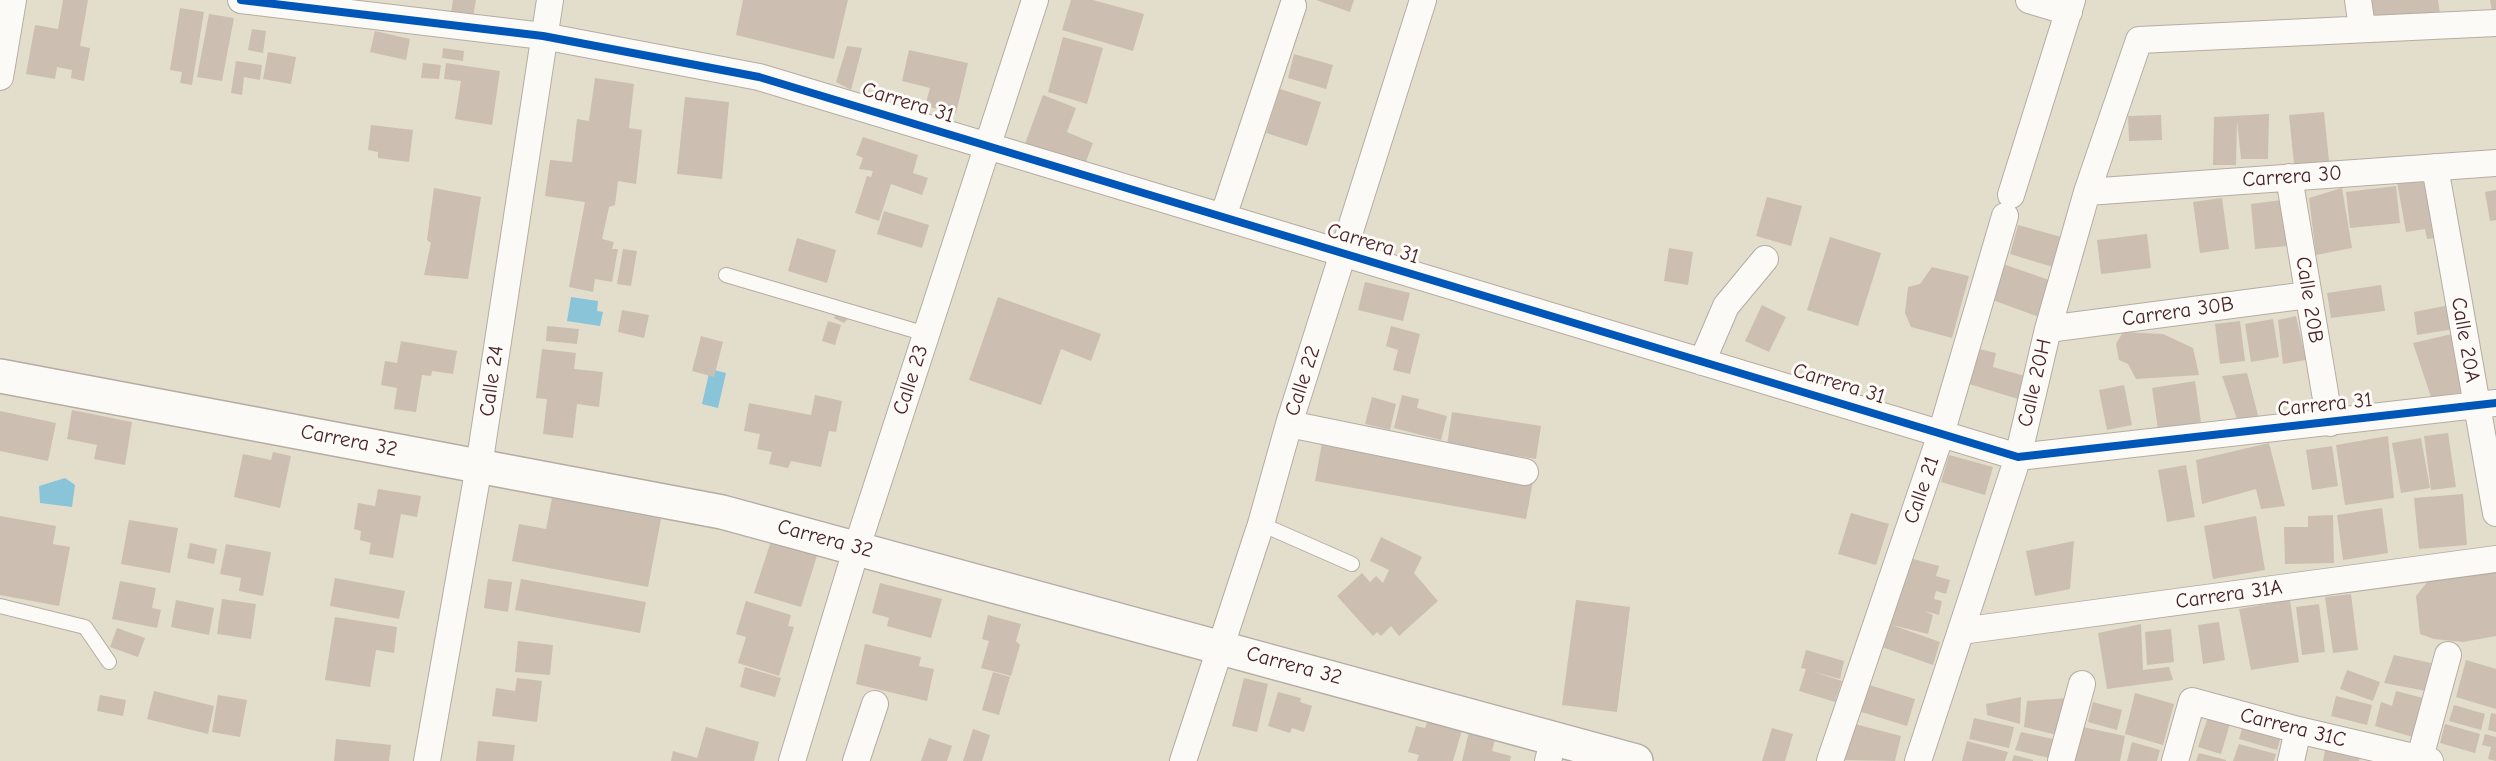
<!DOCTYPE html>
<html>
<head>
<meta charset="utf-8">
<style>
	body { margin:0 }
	canvas { display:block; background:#e3ddcb }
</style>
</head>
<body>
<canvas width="2496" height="761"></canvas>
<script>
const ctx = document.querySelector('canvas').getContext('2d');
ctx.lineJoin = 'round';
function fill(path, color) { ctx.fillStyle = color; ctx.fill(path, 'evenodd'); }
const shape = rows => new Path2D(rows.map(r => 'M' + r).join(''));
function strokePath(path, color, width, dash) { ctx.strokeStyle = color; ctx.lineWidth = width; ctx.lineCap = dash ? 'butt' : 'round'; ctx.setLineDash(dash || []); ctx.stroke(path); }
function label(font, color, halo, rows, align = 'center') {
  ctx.font = font + ' "Comic Neue",sans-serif'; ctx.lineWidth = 6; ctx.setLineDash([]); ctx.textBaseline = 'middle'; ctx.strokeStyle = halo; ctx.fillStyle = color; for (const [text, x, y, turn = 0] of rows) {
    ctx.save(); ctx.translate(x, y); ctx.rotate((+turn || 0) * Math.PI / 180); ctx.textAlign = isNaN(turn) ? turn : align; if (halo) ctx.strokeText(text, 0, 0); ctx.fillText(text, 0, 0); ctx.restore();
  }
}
fill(shape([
	[571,297,598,301,597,311,603,312,600,326,567,321],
	[710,369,726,373,718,408,702,404],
	[65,478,75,485,72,507,40,503,39,486]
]), '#89c4d9');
fill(shape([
	[63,0,88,0,80,46,90,48,84,81,71,78,72,70,57,67,55,79,26,74,35,25,58,29],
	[453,0,476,0,473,16,451,13],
	[743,0,848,0,834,59,736,35],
	[1071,0,1093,0,1144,14,1133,51,1062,30],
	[1316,0,1354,0,1350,12],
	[2370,0,2438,0,2440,13,2373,20],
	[2490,0,2496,0,2496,16,2493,17],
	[180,8,204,12,192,85,180,83,182,72,170,70],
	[209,14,234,18,222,81,197,77],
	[252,29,266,31,263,53,248,50],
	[375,31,410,39,406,60,370,52],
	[1063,37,1103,48,1087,104,1048,92],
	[847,46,862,48,851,90,836,82],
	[443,48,464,51,463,61,442,58],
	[909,50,968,63,956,113,925,106,930,88,902,81],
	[268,52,296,57,291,84,263,79],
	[1294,54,1333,65,1326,89,1288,78],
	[236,61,262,65,260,80,244,77,242,95,231,93],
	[423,63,441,65,439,79,421,78],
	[446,63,500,71,492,125,455,119,461,81,444,79],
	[595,78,634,84,629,128,642,130,636,184,618,181,615,205,609,207,602,239,614,242,612,249,618,249,612,282,595,279,593,292,569,287,585,202,545,196,550,160,572,162,577,119,589,121],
	[1280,89,1321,102,1307,146,1266,133],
	[1043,95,1076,108,1067,132,1093,143,1082,172,1023,149],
	[685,97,729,102,722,179,677,174],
	[2324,112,2329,161,2294,164,2289,115],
	[2269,114,2268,159,2241,159,2237,120,2236,165,2213,165,2214,117],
	[2161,115,2162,140,2129,141,2128,116],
	[371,125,413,130,409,162,378,158,378,152,368,150],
	[863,137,918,155,913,173,928,178,922,195,891,184,879,221,855,213,867,176,871,177,873,171,859,169,863,158,856,155],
	[2432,176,2442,237,2427,239,2425,229,2406,232,2397,182],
	[2396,186,2400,223,2350,228,2346,192],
	[434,188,481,197,468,279,424,275,431,243,427,240],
	[2342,188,2352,248,2316,255,2309,198],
	[2496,190,2496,220,2490,221,2485,192],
	[1767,197,1802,206,1791,246,1756,236],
	[2222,198,2229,249,2200,253,2193,202],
	[2282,200,2288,246,2255,249,2251,204],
	[884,211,929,225,922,248,877,234],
	[2018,225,2065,238,2056,268,2010,254],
	[2147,234,2151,268,2101,274,2097,240],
	[1830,237,1881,253,1858,326,1807,310],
	[797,238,836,250,827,283,788,271],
	[1669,248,1693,252,1688,285,1664,281],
	[623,249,637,251,631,286,617,284],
	[2000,263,2052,281,2039,317,1987,298],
	[1932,267,1969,276,1952,338,1911,327,1905,313,1908,287,1920,284],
	[1365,282,1410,293,1403,321,1358,310],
	[2381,285,2385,311,2331,318,2327,293],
	[998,297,1101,334,1091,361,1061,349,1041,405,969,380],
	[2455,304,2460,328,2417,335,2414,312],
	[1762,305,1786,317,1769,352,1745,341],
	[622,310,649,315,644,338,618,332],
	[836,313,850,316,844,323,834,318],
	[2296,316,2306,360,2283,364,2278,320],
	[2273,319,2279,357,2251,362,2245,324],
	[828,321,841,325,835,345,822,341],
	[2240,321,2245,361,2220,364,2215,324],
	[547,326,579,329,577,344,546,341],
	[1391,326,1420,334,1410,374,1393,370,1398,350,1386,346],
	[2123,332,2163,334,2193,348,2199,375,2136,379,2128,364,2119,360,2116,344],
	[2456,333,2466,392,2431,397,2413,343],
	[701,336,723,342,714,377,692,371],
	[401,341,457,351,453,374,432,371,431,376,422,375,416,412,394,409,397,388,381,385,385,361,397,363],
	[1975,348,1996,353,1993,367,2025,376,2018,399,1966,383],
	[542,349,576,353,574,369,603,372,599,407,577,404,573,438,543,434,547,399,536,398],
	[2247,373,2259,419,2238,422,2222,376],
	[2195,381,2201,422,2158,429,2152,388],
	[2124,385,2132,425,2107,430,2099,390],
	[815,395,842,401,836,432,829,431,821,467,791,461,788,468,769,464,772,452,757,449,760,434,744,431,749,403,811,415],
	[1402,395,1419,399,1417,408,1447,416,1441,440,1394,428],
	[1372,397,1396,404,1390,430,1365,424],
	[72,410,132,422,125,465,94,459,97,445,67,439],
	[0,411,56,423,48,461,0,451],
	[1452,412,1541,426,1536,459,1447,445],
	[2448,433,2456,487,2431,490,2424,436],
	[2388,436,2394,498,2345,505,2336,445],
	[2421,438,2430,488,2401,493,2392,443],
	[1322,443,1533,481,1526,519,1315,481],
	[2269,443,2285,506,2261,509,2256,489,2202,504,2196,460],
	[2332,446,2338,486,2312,490,2306,450],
	[273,452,291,456,280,508,234,497,243,454,271,460],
	[1949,455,1993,467,1985,495,1941,482],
	[2186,465,2195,517,2167,522,2158,470],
	[378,489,421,496,417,517,401,514,393,558,369,554,371,543,360,540,361,531,354,529,358,503,375,506],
	[2463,494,2467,545,2419,549,2414,498],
	[552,498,661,519,648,587,512,561,519,524,546,529],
	[2382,508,2388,553,2343,560,2337,515],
	[1851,513,1889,524,1876,565,1838,554],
	[2333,515,2334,563,2285,564,2284,527,2308,527,2308,516],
	[0,516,56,526,53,544,70,547,59,606,0,595],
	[2256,516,2265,570,2213,579,2204,526],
	[129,520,178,528,170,573,121,564],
	[774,532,820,546,801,607,754,593],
	[1381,537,1422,557,1414,573,1438,601,1399,636,1391,626,1381,636,1377,632,1373,636,1337,596,1362,573,1370,582,1376,576,1383,583,1389,570,1370,561],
	[2074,541,2070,589,2035,596,2026,551],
	[190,543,217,549,214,564,187,558],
	[226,544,271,552,263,596,239,591,241,578,220,574],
	[1906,557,1939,566,1936,576,1950,580,1946,594,1936,591,1934,599,1942,601,1939,615,1924,611,1933,615,1928,634,1892,625,1940,642,1933,665,1879,646],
	[2496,571,2496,636,2463,642,2434,639,2420,634,2416,596,2428,581],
	[335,578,405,591,399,619,330,606],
	[488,579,512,582,508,612,484,608],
	[521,579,646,602,640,633,515,610],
	[120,581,156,588,152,608,161,610,157,628,112,619],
	[880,583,942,599,931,638,887,626,889,618,872,613],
	[2351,594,2358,650,2333,653,2325,597],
	[222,599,256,604,251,639,217,634],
	[176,600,214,608,209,635,171,627],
	[1576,600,1630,607,1617,712,1562,705],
	[2290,600,2299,662,2251,670,2239,609],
	[746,601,791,615,788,626,794,627,779,676,738,663,746,637,736,634],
	[2319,604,2325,652,2302,655,2296,607],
	[988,615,1021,624,1016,641,1020,645,1011,676,981,668,989,641,982,639],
	[335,617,397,627,394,653,376,650,370,687,325,680],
	[2219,622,2225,660,2203,664,2198,625],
	[2141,624,2143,670,2169,667,2173,680,2107,689,2098,633],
	[117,628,145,638,138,657,110,647],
	[2171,629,2174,662,2147,665,2145,632],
	[518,641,553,645,550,675,515,672],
	[865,644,921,657,919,666,934,669,927,701,856,684],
	[1806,650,1844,661,1840,679,1811,671,1842,681,1835,702,1799,691,1806,669,1801,668],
	[2394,655,2431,663,2426,691,2384,683],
	[2466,660,2496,669,2496,709,2456,697],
	[745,667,781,678,775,697,740,687],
	[2347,670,2380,682,2373,701,2340,689],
	[993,672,1010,677,999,715,982,710],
	[517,678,542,681,537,722,492,716,496,688,515,691],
	[1244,678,1268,684,1257,732,1232,726],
	[1866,684,1915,699,1907,726,1858,711],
	[154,691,214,706,208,734,147,719],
	[2396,691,2423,698,2413,737,2375,726,2381,702,2392,706],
	[1278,692,1301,698,1300,702,1312,706,1304,732,1292,728,1290,733,1268,726],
	[2135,693,2174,704,2163,745,2125,734],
	[100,695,126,700,123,716,97,711],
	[218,695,247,700,240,737,212,732],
	[2336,696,2372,705,2367,725,2331,716],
	[2021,697,2020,724,1987,715,1986,704],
	[2069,698,2057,735,2024,727,2027,701],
	[2093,702,2122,710,2117,730,2088,722],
	[2454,705,2485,714,2481,730,2449,721],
	[2210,711,2232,717,2221,754,2198,747],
	[2491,713,2496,714,2496,732,2488,730],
	[2246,716,2284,727,2277,750,2239,739],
	[1974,718,2014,727,2009,748,1969,739],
	[1428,720,1462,730,1453,761,1417,761,1419,755,1408,752,1416,726,1425,728],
	[1851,723,1901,736,1895,761,1842,760],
	[2445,724,2480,734,2475,753,2440,743],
	[706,727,759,742,754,761,671,761,673,751,697,758],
	[2083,727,2125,736,2120,761,2075,761],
	[1772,728,1793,734,1785,761,1762,761],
	[973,729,990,735,982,761,963,761],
	[1469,732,1495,739,1492,751,1511,756,1510,761,1462,761],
	[2021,732,2053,739,2049,758,2015,750],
	[2485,734,2496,737,2496,761,2488,759,2491,747,2482,745],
	[929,738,952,746,947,761,921,761],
	[336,739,391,745,389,761,334,761],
	[478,741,515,745,513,761,476,761],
	[1967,741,2008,752,2005,761,1962,761],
	[2327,741,2362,749,2359,761,2323,761],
	[2132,742,2160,750,2157,761,2127,761],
	[2239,744,2276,754,2274,761,2233,761],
	[2199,753,2226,760,2226,761,2196,761],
	[2014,755,2033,760,2033,761,2012,761]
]), '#ccbfb1');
const service = shape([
	[726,275,926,334],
	[1261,524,1352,564],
	[0,606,85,627,109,662]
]);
const minor = shape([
	[241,0,543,36,759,77,2018,457,2496,403],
	[2029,0,2069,12],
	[2358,0,2362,27],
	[0,77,13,0],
	[2435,167,2496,513],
	[2289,177,2330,423],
	[2087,192,2496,163],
	[2011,195,2072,0],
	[1223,217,1293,6],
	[2048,329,2308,295],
	[1702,362,1726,306,1765,259],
	[1289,424,1525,472],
	[1961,631,2496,559],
	[427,761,479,466,550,0],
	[792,761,857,547,1035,0],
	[856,761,875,704],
	[1183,761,1261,524,1289,424,1423,0],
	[1548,761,1554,738],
	[1830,761,1941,434,2005,216],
	[1918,761,2018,457,2048,329,2087,192,2139,40,2496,23],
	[2061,761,2082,684],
	[2175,761,2192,701,2298,730,2430,761],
	[2291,761,2298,730],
	[2419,761,2448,655]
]);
const tertiary = shape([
	[0,376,722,512,1636,761]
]);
strokePath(service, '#b5ada3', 16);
strokePath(minor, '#b5ada3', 28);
strokePath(tertiary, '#b5ada3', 36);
strokePath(service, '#fbfaf7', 14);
strokePath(minor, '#fbfaf7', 26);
strokePath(tertiary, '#fbfaf7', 33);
strokePath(shape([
	[241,0,543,36,759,77,2018,457,2496,403]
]), '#0057b8', 8);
label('21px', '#4a1f2b', '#fdfcf7', [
	["Carrera 31",908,103,17],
	["Carrera 30",2292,177,-4],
	["Carrera 31",1373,244,17],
	["Calle 20B",2309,300,81],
	["Carrera 30B",2178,312,-8],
	["Calle 20A",2465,340,80],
	["Calle 23",911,380,-72],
	["Calle 24",492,381,-82],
	["Calle 22",1303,381,-72],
	["Calle 20H",2035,383,-77],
	["Carrera 31",1839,384,17],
	["Carrera 31",2325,405,-6],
	["Carrera 32",349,441,11],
	["Calle 21",1922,490,-71],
	["Carrera 32",825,539,15],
	["Carrera 31A",2229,595,-8],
	["Carrera 32",1294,666,15],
	["Carrera 31C",2293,728,14]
]);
</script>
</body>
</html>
